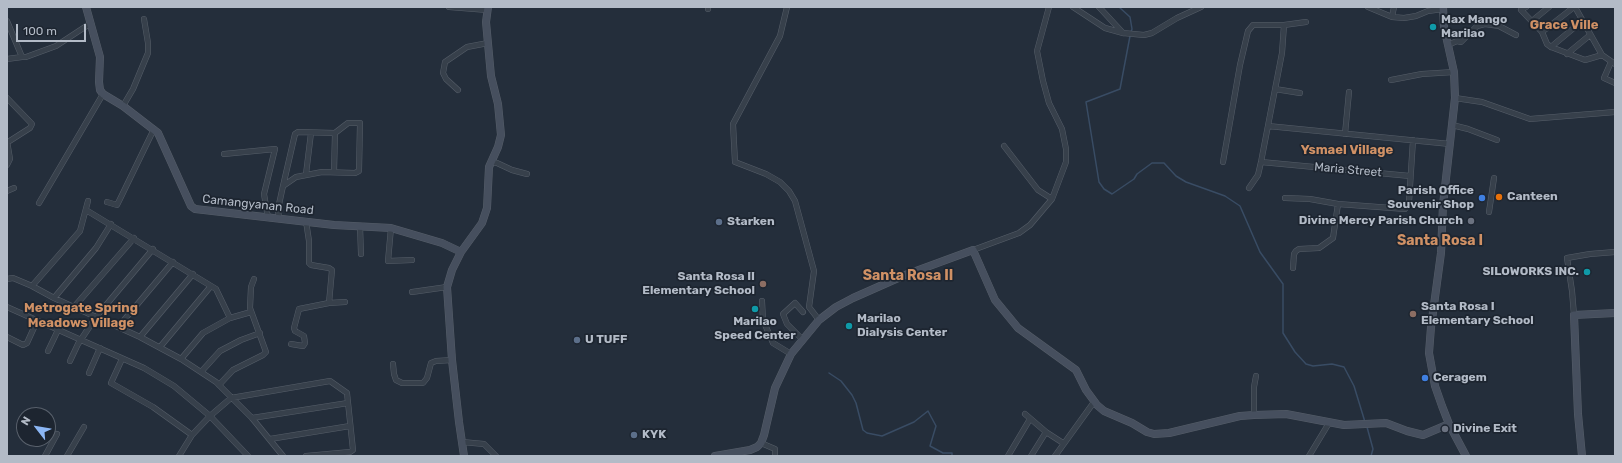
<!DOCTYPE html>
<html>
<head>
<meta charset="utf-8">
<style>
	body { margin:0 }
	#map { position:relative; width:1622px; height:463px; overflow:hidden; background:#242e3b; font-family:Rubik,sans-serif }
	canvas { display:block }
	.frame { position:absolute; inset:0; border:8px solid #b3bbc7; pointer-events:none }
	.north { position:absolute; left:16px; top:407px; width:40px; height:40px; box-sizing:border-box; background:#1d2530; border:1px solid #59616c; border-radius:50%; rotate:301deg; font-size:11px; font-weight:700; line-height:16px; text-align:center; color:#b3bbc7 }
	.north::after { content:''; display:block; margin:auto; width:14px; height:18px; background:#8bb6f4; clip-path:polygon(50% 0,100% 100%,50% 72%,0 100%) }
	.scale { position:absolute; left:16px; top:24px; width:70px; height:18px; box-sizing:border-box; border:2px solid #b3bbc7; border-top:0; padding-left:5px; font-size:12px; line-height:14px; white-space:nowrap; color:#b3bbc7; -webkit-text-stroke:3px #1d2530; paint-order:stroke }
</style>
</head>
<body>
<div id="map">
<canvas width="1622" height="463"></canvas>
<div class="frame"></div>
<div class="north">N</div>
<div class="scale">100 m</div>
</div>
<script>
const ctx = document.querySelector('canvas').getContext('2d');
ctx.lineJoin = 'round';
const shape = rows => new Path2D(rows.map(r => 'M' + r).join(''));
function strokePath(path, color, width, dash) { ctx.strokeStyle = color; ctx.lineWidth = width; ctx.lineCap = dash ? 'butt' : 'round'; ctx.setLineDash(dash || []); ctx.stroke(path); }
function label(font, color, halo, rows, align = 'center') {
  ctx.font = font + ' Rubik,sans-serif'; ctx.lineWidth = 3.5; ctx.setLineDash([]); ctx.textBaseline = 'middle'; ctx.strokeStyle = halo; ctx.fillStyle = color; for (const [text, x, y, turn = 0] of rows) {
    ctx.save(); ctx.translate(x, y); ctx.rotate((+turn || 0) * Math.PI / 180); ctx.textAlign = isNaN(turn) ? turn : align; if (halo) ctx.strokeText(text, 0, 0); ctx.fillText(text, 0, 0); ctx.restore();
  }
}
strokePath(shape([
	[1119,7,1130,17,1132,29,1131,32],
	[1130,36,1120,89,1086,102,1099,182,1104,189,1112,194,1134,179,1137,174,1152,163,1164,163,1176,176,1186,182,1225,196,1240,206,1260,252,1283,284,1283,333,1295,352,1306,364,1313,366,1332,364,1344,367,1354,386,1365,422],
	[829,373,841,381,852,395,856,403,863,430,867,433,882,436,914,422,928,411,936,426,930,446,943,453,952,453,952,456],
	[1367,427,1373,449,1371,456]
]), '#394c64', 1.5);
const street = shape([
	[449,7,487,10],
	[787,7,780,36,733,124,735,162,766,174,780,182,789,191,795,201,814,271,809,307,819,320],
	[1073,7,1105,28,1123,33,1144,35,1152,33,1177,18,1201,7],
	[1099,7,1123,33],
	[1368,7,1392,17,1404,18,1416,16,1428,11,1443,9],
	[1526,7,1521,10,1542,32,1547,44,1551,47,1585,60,1602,55,1615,64],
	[1575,7,1602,55],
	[708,9,708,7],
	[1392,17,1394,7],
	[7,21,22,57,26,57,56,46,91,23],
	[1532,21,1549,7],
	[1542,32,1574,7],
	[1448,45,1457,41,1461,42,1477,26,1485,24,1499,26,1516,35],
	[1551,47,1582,21],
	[1567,54,1590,35],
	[7,59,22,57],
	[1611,62,1604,78,1615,83],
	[1391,80,1422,74,1454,72],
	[1275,89,1300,93],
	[458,90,446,79,443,73,445,62,467,47,488,43],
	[7,98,32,124,30,128,8,142],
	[1455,98,1482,102,1530,119,1615,112],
	[123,106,133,89,148,53,148,43,144,19],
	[1452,125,1468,129,1497,140],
	[1268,126,1450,144],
	[1345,134,1349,92],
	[7,141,10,159,7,165],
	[1004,146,1038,190,1052,199],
	[224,154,275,149,264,194,268,218],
	[491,162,497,163,512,170,527,174],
	[1223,162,1240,65,1248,31,1253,25,1284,25],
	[1261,162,1410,176],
	[334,172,335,133],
	[306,174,311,133],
	[1249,188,1258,175,1261,162,1282,53,1284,25,1306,22],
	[7,191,14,188],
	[1285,198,1310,199,1338,204,1405,209,1409,202,1413,140],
	[107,202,117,205,120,199,154,129],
	[39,203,103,94],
	[86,210,216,289,230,318],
	[1489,212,1494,178],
	[279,219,278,209,283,186,296,177,322,172,355,173,359,171,360,123,348,123,335,133,298,132,295,134,283,186],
	[306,221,309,241,309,263,311,265,329,268,332,270,329,303],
	[360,226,361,254],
	[391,228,388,261,412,260],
	[973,250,1019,233,1030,225,1052,199,1066,162,1066,149,1062,129,1049,103,1043,81,1037,51,1049,7],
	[1293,268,1294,254,1296,251,1299,249,1319,248,1333,238,1338,204],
	[7,279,13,278,32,286,54,298,140,337,181,359,216,382,252,418,283,456],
	[32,286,80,231,88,201],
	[412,292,447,287],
	[54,298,96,248,111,224],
	[762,301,763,320,773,343,791,354],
	[7,307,144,368,174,386,210,416,248,456],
	[74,307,134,238],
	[1574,315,1572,291,1567,258,1590,254,1615,252],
	[119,326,173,262],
	[7,337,23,345,27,343,37,321],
	[140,337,193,274],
	[803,340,787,324,783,314,795,303,803,312],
	[291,344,303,346,305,343,304,336,295,331,294,328,299,309,329,303,345,302],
	[160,347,211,286],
	[48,351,58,330],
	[122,359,111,383,153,407,192,435],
	[181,359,203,333,230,318,251,312],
	[70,361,78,344,96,317,153,249],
	[393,364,394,374,396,380,402,383,423,383,427,378,431,363,436,361,452,360],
	[201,372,220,351,241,340,260,333],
	[89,373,100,348],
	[219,385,233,370,263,355,266,352,250,308,251,287,254,279],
	[1025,414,1046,432,1063,443],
	[1254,415,1254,387,1256,376],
	[252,418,348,403],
	[270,439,350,426],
	[462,442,484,444,496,456],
	[761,443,775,449,775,456],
	[45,456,57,434],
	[67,456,84,427],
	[179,456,192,435,210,416,231,398,330,381,347,393,353,450,350,452,306,456],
	[1008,456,1030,419],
	[1031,456,1046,432],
	[1055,456,1094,402],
	[1309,456,1329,423]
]);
const secondary = shape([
	[86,7,100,57,99,82,100,90,103,94,123,106,158,133,191,206,195,209,334,225,391,228,442,243,461,252],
	[1443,7,1444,27,1454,72,1455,98,1443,205,1441,253,1431,327,1429,353,1435,386,1442,406,1449,424,1466,456],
	[464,456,459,422,452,360,447,287,452,270,461,252,482,223,487,208,489,167,498,147,501,135,498,104,491,76,486,22,488,7],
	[715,456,750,450,757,447,761,443,764,435,775,388,791,354,819,320,836,307,853,298,905,275,973,250,995,300,1018,328,1076,370,1086,390,1097,405,1104,411,1132,423,1147,432,1154,434,1169,433,1240,416,1254,415,1286,414,1344,425,1386,423,1407,431,1423,435,1449,424],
	[1582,456,1578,414,1574,315,1615,313]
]);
strokePath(street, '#565e69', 6);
strokePath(secondary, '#565e69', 8);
strokePath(street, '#37404b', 5);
strokePath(secondary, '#464f5e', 7);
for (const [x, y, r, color] of [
	[1433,27,4,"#0f9aa8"],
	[1499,197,4,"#e8710a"],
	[1482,198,4,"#3f7fe0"],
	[1471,221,4,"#6b7280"],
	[719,222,4,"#5c6f8a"],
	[1587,272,4,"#0f9aa8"],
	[763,284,4,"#8d6e63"],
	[755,309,4,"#0f9aa8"],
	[1413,314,4,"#8d6e63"],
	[849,326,4,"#0f9aa8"],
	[577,340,4,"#5c6f8a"],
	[1425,378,4,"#3f7fe0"],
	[1445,429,4,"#6b7280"],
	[634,435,4,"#5c6f8a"]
]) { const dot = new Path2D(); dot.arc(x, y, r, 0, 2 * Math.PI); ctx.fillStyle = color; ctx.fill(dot); strokePath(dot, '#1d2530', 1.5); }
label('bold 12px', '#b3bbc7', '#1d2530', [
	["Max Mango",1441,20],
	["Marilao",1441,34],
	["Parish Office",1474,191,"right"],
	["Souvenir Shop",1474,205,"right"],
	["Canteen",1507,197],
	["Divine Mercy Parish Church",1463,221,"right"],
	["Starken",727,222],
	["SILOWORKS INC.",1579,272,"right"],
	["Santa Rosa II",755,277,"right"],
	["Elementary School",755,291,"right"],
	["Santa Rosa I",1421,307],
	["Elementary School",1421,321],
	["Marilao",857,319],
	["Dialysis Center",857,333],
	["Marilao",755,322,"center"],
	["Speed Center",755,336,"center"],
	["U TUFF",585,340],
	["Ceragem",1433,378],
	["Divine Exit",1453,429],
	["KYK",642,435]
], 'left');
label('12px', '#b3bbc7', '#1d2530', [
	["Maria Street",1348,170,5],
	["Camangyanan Road",258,205,6]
]);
label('bold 13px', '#d09165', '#1d2530', [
	["Grace Ville",1564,25],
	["Ysmael Village",1347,150],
	["Metrogate Spring",81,308],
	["Meadows Village",81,323]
]);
label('bold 14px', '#d09165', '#1d2530', [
	["Santa Rosa I",1440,241],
	["Santa Rosa II",908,276]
]);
</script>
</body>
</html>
